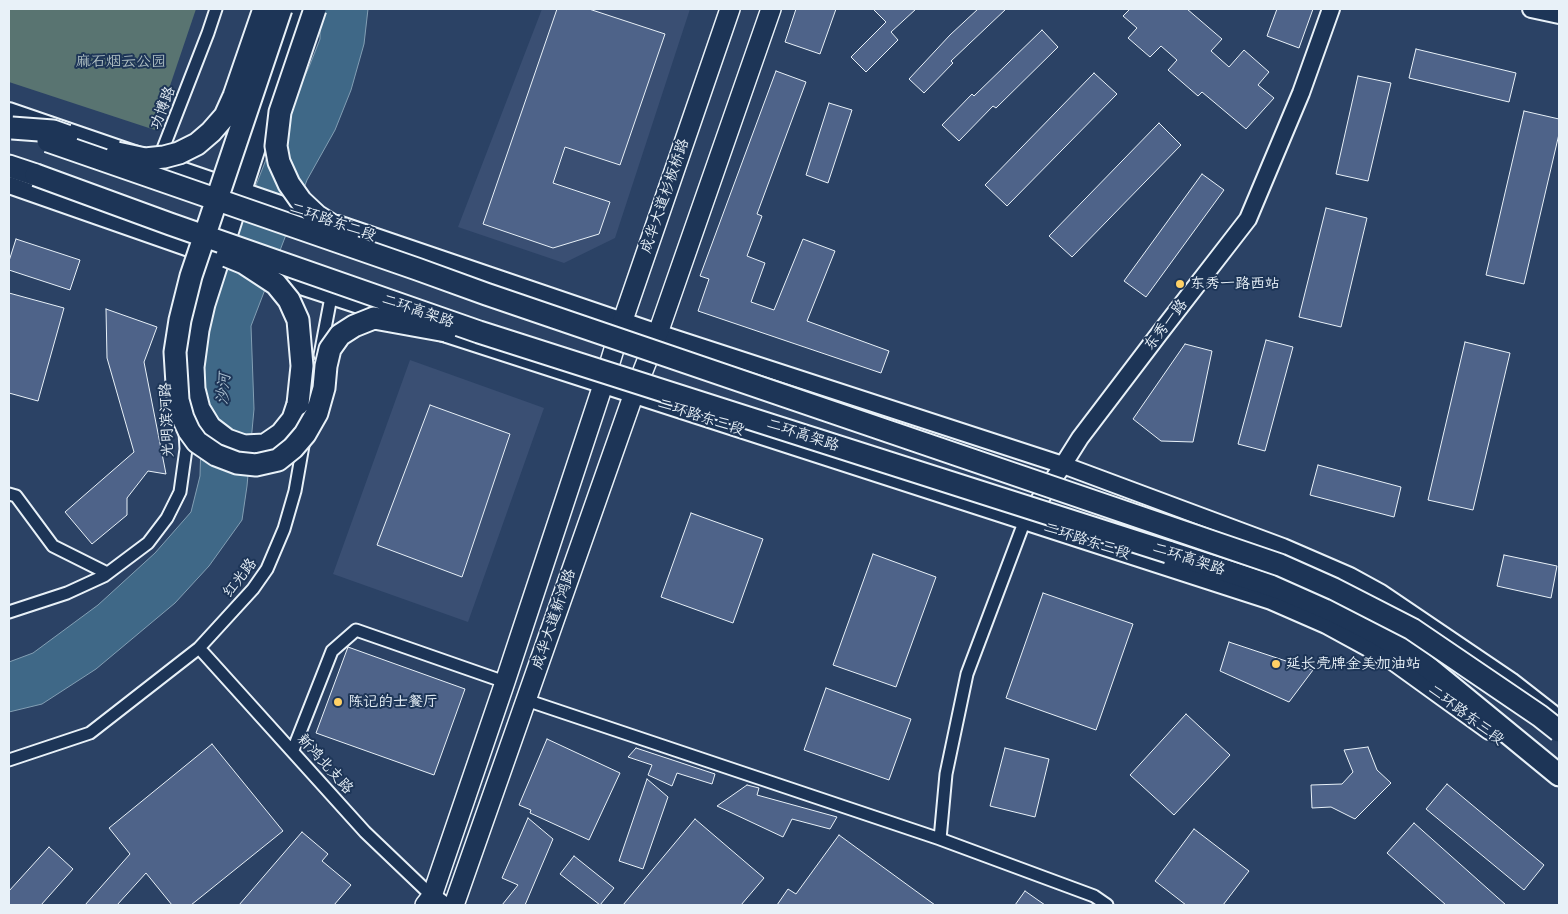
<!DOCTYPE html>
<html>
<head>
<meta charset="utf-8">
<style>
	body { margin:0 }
	#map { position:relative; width:1568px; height:914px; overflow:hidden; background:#2b4265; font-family:"Playpen Sans",sans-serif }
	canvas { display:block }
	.frame { position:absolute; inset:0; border:10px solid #e8f1f8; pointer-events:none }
</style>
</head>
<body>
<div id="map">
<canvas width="1568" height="914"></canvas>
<div class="frame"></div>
</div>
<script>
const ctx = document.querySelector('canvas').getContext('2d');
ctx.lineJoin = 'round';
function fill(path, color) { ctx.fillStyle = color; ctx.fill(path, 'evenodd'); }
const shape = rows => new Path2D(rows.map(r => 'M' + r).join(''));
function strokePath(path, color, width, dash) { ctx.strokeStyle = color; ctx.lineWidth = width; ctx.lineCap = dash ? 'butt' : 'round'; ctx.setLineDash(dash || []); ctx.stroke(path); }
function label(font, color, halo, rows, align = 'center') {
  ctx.font = font + ' "Playpen Sans","LXGW WenKai TC",sans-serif'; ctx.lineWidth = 4; ctx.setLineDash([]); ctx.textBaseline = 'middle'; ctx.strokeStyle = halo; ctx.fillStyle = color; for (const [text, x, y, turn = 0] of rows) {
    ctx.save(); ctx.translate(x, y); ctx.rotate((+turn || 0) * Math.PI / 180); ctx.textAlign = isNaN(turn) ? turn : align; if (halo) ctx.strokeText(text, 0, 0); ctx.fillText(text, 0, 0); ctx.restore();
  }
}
fill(shape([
	[542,9,690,9,615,238,564,263,458,227],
	[410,360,544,408,468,622,333,574]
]), '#3a4f73');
fill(shape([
	[9,9,196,9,155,130,9,82]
]), '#597471');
const water = shape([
	[318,9,368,9,364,44,351,90,335,130,307,180,251,326,254,409,247,486,242,520,209,566,175,603,96,669,42,704,9,712,9,662,33,653,98,605,155,553,191,512,200,476,204,333,242,221,267,157,309,67,320,39,320,17,318,9]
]);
fill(water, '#3f6887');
strokePath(water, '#839fb4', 1);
const building = shape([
	[557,9,589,9,665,34,620,165,565,147,553,183,610,202,599,234,553,248,483,224,557,9],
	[796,9,836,9,820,54,785,42,796,9],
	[873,9,916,9,891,32,898,40,866,72,851,57,886,22,873,9],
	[978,9,1006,9,951,61,953,63,924,93,909,79,950,35,978,9],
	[1130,9,1187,9,1222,39,1211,51,1229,67,1244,50,1269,72,1258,85,1274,98,1246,129,1202,92,1198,96,1168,70,1177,60,1161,46,1150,57,1128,38,1137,28,1123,16,1130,9],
	[1277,9,1313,9,1299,48,1267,36,1277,9],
	[1042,30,1058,47,996,108,993,106,959,141,942,125,972,94,974,96,1042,30],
	[1416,49,1516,73,1509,102,1409,78,1416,49],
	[776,71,806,82,757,214,762,216,747,256,765,263,751,302,774,310,803,239,835,251,807,321,889,351,881,373,698,311,709,279,700,276,776,71],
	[1094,73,1117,94,1007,206,985,185,1094,73],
	[1358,76,1391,83,1368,181,1336,174,1358,76],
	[829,103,852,110,828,183,806,175,829,103],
	[1524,111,1559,119,1559,134,1524,284,1486,275,1524,111],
	[1159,123,1181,145,1072,257,1049,236,1159,123],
	[1202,174,1224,190,1146,297,1124,281,1202,174],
	[1326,208,1367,218,1341,327,1299,317,1326,208],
	[16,239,80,260,70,290,9,270,9,261,16,239],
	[9,293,64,308,38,401,9,393,9,293],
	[106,309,157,327,144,362,166,474,148,471,127,498,127,515,92,544,65,512,134,452,107,358,106,309],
	[1266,340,1293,347,1265,451,1238,444,1266,340],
	[1465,342,1510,353,1473,510,1428,500,1465,342],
	[1185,344,1212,351,1193,442,1161,441,1133,419,1185,344],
	[430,405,510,434,462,577,377,545,430,405],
	[1318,465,1401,487,1394,517,1310,495,1318,465],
	[691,513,763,539,733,623,661,597,691,513],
	[873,554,936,577,896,687,833,665,873,554],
	[1504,555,1557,566,1551,598,1497,586,1504,555],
	[1043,593,1133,624,1096,730,1006,698,1043,593],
	[1229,642,1313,670,1289,702,1220,671,1229,642],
	[348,647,465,689,434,775,316,733,348,647],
	[826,688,911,719,889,780,804,750,826,688],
	[1186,714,1230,755,1174,815,1130,775,1186,714],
	[547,739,620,773,589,840,530,813,531,810,519,805,547,739],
	[212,744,283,831,191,905,172,905,146,873,117,905,85,905,130,854,109,828,212,744],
	[1368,747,1377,770,1391,783,1355,819,1331,807,1312,808,1311,785,1342,784,1353,772,1344,750,1368,747],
	[636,748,715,774,712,784,677,773,672,786,648,775,652,765,628,757,636,748],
	[1005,748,1049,759,1035,817,990,806,1005,748],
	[647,779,668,797,643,869,619,861,647,779],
	[1447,784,1544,865,1524,890,1426,809,1447,784],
	[747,785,759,788,757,795,837,817,830,829,792,819,783,837,717,806,747,785],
	[528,818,553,839,525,905,502,905,518,885,502,878,528,818],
	[695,819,764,878,741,905,623,905,695,819],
	[1414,823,1506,905,1446,905,1387,853,1414,823],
	[1194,829,1249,871,1223,905,1186,905,1155,881,1194,829],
	[302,832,328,854,322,861,351,885,334,905,239,905,302,832],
	[839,835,935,905,777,905,788,889,796,894,839,835],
	[49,847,73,869,41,905,9,905,9,891,49,847],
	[574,856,614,888,600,905,560,874,574,856],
	[1025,891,1045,905,1015,905,1025,891]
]);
fill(building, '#4e6389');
strokePath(building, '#e8f1f8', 1);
const street = shape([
	[159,159,208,33,216,9],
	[320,355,331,297],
	[9,494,16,496,53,546,107,573],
	[9,612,67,593,104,576,148,543,167,518,180,492,186,449,185,432],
	[199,648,365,832,432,896],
	[526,700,940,839,1094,896,1107,905],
	[293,750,332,651,356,630,505,682],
	[9,760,90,733,199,648,253,589,267,569,284,529,295,491,304,440],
	[940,839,946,774,967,674,1025,520]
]);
const secondary = shape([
	[1531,9,1559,15],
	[9,111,315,216],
	[9,185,209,255],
	[338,224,658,333,1063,465,1283,547,1350,576,1381,593,1511,681,1552,713],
	[267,275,389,315],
	[434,330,1271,601,1326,625,1392,661,1489,731],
	[1028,517,1063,465,1080,438,1159,334,1248,219,1301,93,1331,9],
	[432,896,444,905]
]);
const primary = shape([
	[425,905,432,896,505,682,603,385,623,320,730,9],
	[454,905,633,396,658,333,771,9]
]);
const highway = shape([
	[9,166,36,175],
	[298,404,293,419,281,434,265,445,244,446,227,440,210,427,199,409,194,389,193,367,198,330,204,304,299,9],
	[1168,552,1282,589,1331,610,1378,634,1414,656,1559,775]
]);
strokePath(street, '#e8f1f8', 15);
strokePath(secondary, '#e8f1f8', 20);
strokePath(primary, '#e8f1f8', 22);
strokePath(highway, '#e8f1f8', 25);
strokePath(street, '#1d3557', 11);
strokePath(secondary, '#1d3557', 16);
strokePath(primary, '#1d3557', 19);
strokePath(highway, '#1d3557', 21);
const highwayBridge = shape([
	[281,9,191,276,180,320,175,352,178,400,183,418,189,431,197,442,216,455,237,463,256,465,278,460,293,448,305,434,317,413,324,388,326,366,330,349,340,335,354,326,374,318,446,331],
	[315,9,280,112,276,146,279,162,289,184,301,201,317,216,333,226,348,233],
	[12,128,53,131,67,136],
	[48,141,417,269,486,294,1280,565,1334,589,1412,629,1540,716,1559,731],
	[117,153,145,159,164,157,179,153,197,144,211,132,225,116,234,96,264,9],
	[36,175,170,224,479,332,1168,552],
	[227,256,244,263,276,284,289,300,298,320,302,366,298,404]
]);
strokePath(highwayBridge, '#e8f1f8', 25, []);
strokePath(highwayBridge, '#1d3557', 21);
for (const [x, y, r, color] of [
	[1180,284,5,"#ffd166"],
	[1276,664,5,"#ffd166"],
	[338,702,5,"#ffd166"]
]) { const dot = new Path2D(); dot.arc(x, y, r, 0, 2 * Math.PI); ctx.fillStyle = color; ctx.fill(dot); strokePath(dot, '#1d3557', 2); }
label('15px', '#afbfc2', '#1d3557', [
	["麻石烟云公园",121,62]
]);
label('15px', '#e8f1f8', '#1d3557', [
	["功博路",163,108,-69],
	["成华大道杉板桥路",665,196,-71],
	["二环路东二段",333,222,19],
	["二环高架路",418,311,19],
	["东秀一路",1166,325,-52],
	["二环路东三段",701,417,18],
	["光明滨河路",167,420,-92],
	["二环高架路",803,435,18],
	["二环路东三段",1087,541,18],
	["二环高架路",1189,559,18],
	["红光路",240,578,-52],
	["成华大道新鸿路",554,619,-71],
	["二环路东三段",1466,715,37],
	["新鸿北支路",325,764,48]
]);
label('15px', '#e8f1f8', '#1d3557', [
	["东秀一路西站",1190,284],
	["延长壳牌金美加油站",1286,664],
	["陈记的士餐厅",348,702]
], 'left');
label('italic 16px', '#adc1d0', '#1d3557', [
	["沙河",224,389,-85]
]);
</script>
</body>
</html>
